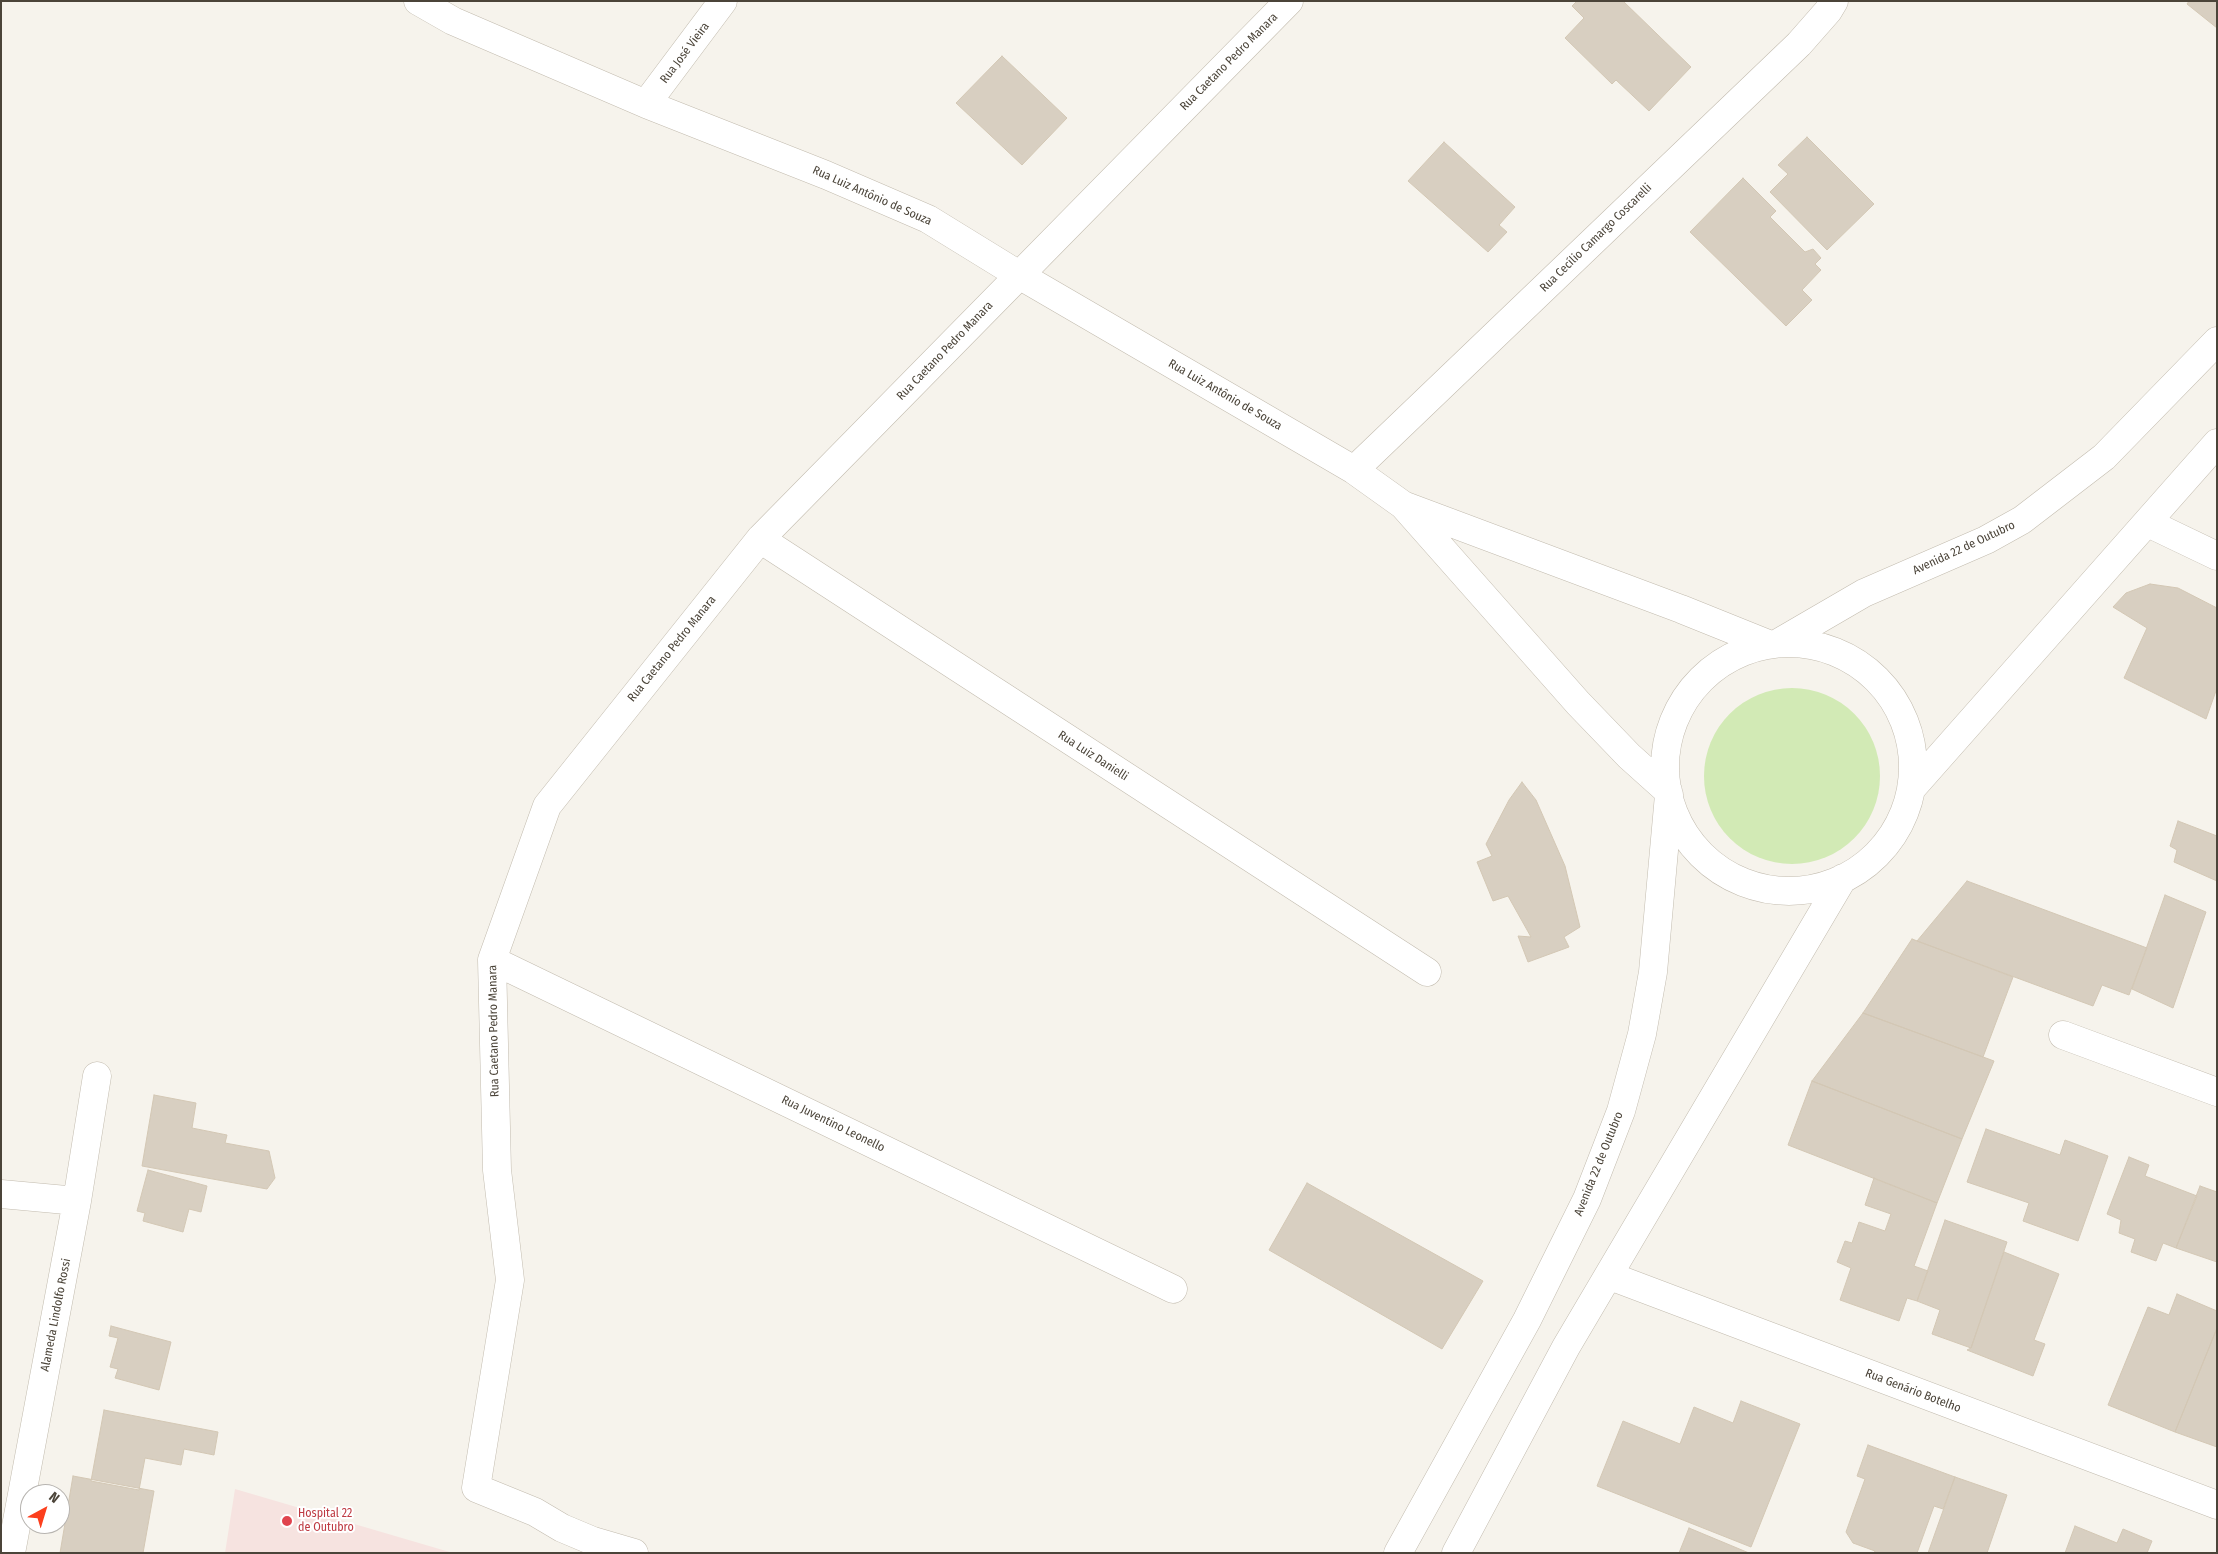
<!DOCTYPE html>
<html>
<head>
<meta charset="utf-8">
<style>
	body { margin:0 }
	#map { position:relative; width:2218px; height:1554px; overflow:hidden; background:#f6f3ec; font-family:"Fira Sans Condensed",sans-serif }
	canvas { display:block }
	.frame { position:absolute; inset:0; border:2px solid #4b4439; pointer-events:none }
	.north { position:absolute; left:20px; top:1484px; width:50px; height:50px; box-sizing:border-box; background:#fff; border:1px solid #b7b4b0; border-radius:50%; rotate:39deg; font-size:14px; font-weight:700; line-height:20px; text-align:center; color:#4b4439 }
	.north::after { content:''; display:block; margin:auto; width:18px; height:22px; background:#fc3f1d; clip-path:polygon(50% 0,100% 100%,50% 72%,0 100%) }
</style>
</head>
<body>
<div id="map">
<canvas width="2218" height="1554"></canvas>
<div class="frame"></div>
<div class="north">N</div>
</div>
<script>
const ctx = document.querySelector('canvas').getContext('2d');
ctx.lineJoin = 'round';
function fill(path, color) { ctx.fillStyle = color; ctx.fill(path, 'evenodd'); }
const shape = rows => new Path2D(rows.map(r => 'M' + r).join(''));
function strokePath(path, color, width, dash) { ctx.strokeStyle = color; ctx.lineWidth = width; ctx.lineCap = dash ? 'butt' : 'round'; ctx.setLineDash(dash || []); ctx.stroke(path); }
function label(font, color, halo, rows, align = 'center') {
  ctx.font = font + ' "Fira Sans Condensed",sans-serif'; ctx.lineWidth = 4; ctx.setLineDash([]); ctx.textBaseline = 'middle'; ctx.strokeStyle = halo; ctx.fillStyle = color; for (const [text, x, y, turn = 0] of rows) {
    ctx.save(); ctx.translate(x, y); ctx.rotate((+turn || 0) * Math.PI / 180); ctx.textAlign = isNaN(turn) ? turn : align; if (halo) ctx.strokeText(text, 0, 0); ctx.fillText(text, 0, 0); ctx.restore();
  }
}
fill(shape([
	[235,1489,453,1553,225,1553]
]), '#f6e3e0');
fill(shape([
	'1704 776a88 88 0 1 1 176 0a88 88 0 1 1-176 0Z'
]), '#d2eab5');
const building = shape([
	[1577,1,1623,1,1691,67,1649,111,1616,80,1612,84,1565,38,1584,18,1572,6,1577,1],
	[2189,1,2217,1,2217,28,2187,4,2189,1],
	[1002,56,1067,118,1022,165,956,103,1002,56],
	[1807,137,1874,204,1827,250,1770,192,1788,174,1778,165,1807,137],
	[1444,142,1515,207,1499,225,1507,232,1488,252,1408,181,1444,142],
	[1743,178,1776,211,1770,217,1805,252,1813,249,1821,258,1815,264,1821,270,1802,290,1812,300,1786,326,1690,232,1743,178],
	[2150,584,2178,588,2217,608,2217,688,2206,719,2124,678,2147,628,2113,607,2126,593,2150,584],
	[1522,782,1536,800,1565,866,1580,927,1564,937,1569,947,1528,962,1518,936,1531,937,1508,896,1493,901,1477,862,1492,856,1486,844,1509,800,1522,782],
	[2178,821,2217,836,2217,881,2174,862,2177,850,2170,846,2178,821],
	[1967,881,2147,948,2129,995,2102,985,2093,1006,1917,941,1967,881],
	[2165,895,2206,912,2173,1008,2132,989,2165,895],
	[1912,939,2013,977,1983,1057,1863,1013,1912,939],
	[1863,1013,1994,1061,1962,1139,1812,1081,1863,1013],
	[1812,1081,1962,1139,1937,1203,1788,1145,1812,1081],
	[154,1095,196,1103,192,1128,227,1135,225,1143,269,1151,275,1178,267,1189,142,1166,154,1095],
	[1986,1129,2060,1155,2065,1140,2108,1156,2078,1241,2023,1221,2029,1203,1967,1182,1986,1129],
	[2129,1157,2149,1165,2145,1176,2197,1196,2176,1248,2163,1243,2156,1261,2131,1252,2135,1239,2119,1233,2121,1220,2107,1214,2129,1157],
	[148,1170,207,1186,201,1212,189,1209,183,1232,143,1221,145,1213,137,1211,148,1170],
	[1874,1178,1937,1203,1914,1266,1928,1271,1917,1301,1907,1298,1899,1321,1840,1300,1851,1268,1837,1262,1845,1241,1852,1243,1859,1222,1885,1231,1891,1214,1865,1205,1874,1178],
	[1307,1183,1483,1281,1442,1349,1269,1250,1307,1183],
	[2200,1186,2217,1192,2217,1262,2176,1248,2200,1186],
	[1945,1220,2007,1242,1971,1348,1932,1334,1940,1310,1917,1301,1945,1220],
	[2004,1252,2059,1274,2034,1340,2045,1344,2033,1376,1967,1350,1971,1348,2004,1252],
	[2177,1294,2217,1311,2217,1328,2175,1432,2108,1405,2148,1307,2169,1315,2177,1294],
	[111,1326,171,1342,159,1390,115,1378,118,1369,110,1367,118,1338,109,1336,111,1326],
	[2217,1328,2217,1447,2175,1432,2217,1328],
	[1741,1401,1800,1424,1751,1547,1597,1486,1623,1421,1680,1444,1694,1407,1733,1423,1741,1401],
	[104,1410,218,1432,214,1455,184,1449,181,1465,145,1458,139,1490,91,1481,104,1410],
	[1868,1445,1955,1477,1943,1509,1934,1506,1917,1553,1874,1553,1875,1551,1853,1543,1846,1532,1865,1479,1857,1476,1868,1445],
	[73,1476,154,1491,143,1553,60,1553,73,1476],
	[1955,1477,2007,1495,1987,1553,1928,1553,1955,1477],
	[2075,1526,2117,1543,2123,1529,2152,1541,2147,1553,2065,1553,2075,1526],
	[1689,1528,1749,1553,1679,1553,1689,1528]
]);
fill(building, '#d8cfc1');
strokePath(building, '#d3c7b4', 1);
const minor = shape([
	[418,1,453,21,646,104,826,175,928,219,1019,275,1354,470,1403,505],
	[646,104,723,1],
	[1354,470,1799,44,1828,11,1834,1],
	[2148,523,2217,556],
	[760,539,1427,972],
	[1778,643,1864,593,1986,540,2022,520,2104,457,2217,341],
	'1665 767a124 124 0 1 1 248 0a124 124 0 1 1-248 0Z',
	[1912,788,2217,443],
	[1668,791,1629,756,1578,703,1403,505,1681,609,1768,644],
	[492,960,1173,1289],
	[2063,1035,2217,1092],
	[1,1194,77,1201],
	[1610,1276,2217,1505],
	[11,1553,77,1201,97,1076],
	[634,1553,593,1541,562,1528,535,1512,476,1488,510,1280,497,1170,492,960,547,806,760,539,1289,1],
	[1398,1553,1527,1320,1587,1199,1621,1111,1642,1034,1653,972,1669,795],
	[1456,1553,1566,1347,1843,878]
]);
strokePath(minor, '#c2bbae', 29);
strokePath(minor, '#fff', 28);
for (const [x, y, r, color] of [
	[287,1521,6,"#e0444e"]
]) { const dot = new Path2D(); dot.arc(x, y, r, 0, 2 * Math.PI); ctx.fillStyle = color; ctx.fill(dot); strokePath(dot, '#fff', 2); }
label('12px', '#4b4439', '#fff', [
	["Rua José Vieira",685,53,-53],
	["Rua Caetano Pedro Manara",1229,62,-45],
	["Rua Luiz Antônio de Souza",872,196,24],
	["Rua Cecílio Camargo Coscarelli",1596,238,-44],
	["Rua Caetano Pedro Manara",945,351,-46],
	["Rua Luiz Antônio de Souza",1225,395,30],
	["Avenida 22 de Outubro",1964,548,-25],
	["Rua Caetano Pedro Manara",672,649,-51],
	["Rua Luiz Danielli",1093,756,33],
	["Rua Caetano Pedro Manara",494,1031,-91],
	["Rua Juventino Leonello",833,1124,26],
	["Avenida 22 de Outubro",1599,1164,-68],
	["Alameda Lindolfo Rossi",56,1315,-79],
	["Rua Genário Botelho",1913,1391,21]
]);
label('12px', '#be3a42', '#fff', [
	["Hospital 22",298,1514],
	["de Outubro",298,1528]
], 'left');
</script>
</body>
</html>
